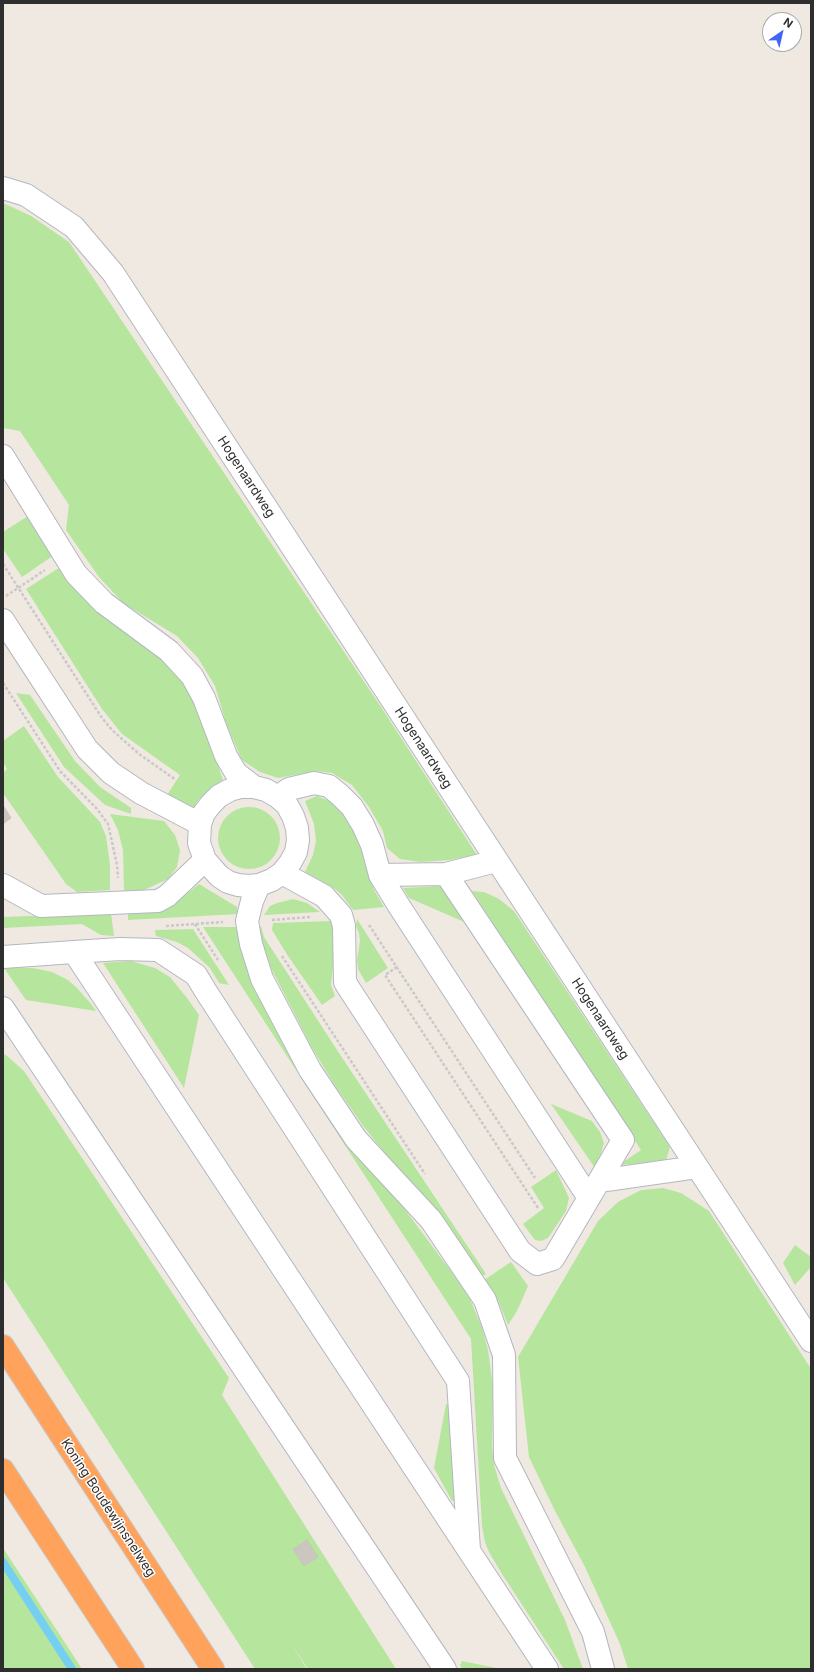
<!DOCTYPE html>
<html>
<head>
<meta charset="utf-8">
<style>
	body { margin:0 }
	#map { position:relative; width:814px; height:1672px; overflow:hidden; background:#efe9e1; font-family:Inter,sans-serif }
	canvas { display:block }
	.frame { position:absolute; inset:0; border:4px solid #2e2e2e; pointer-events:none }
	.north { position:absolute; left:762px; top:12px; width:40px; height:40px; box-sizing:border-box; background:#fff; border:1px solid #ababab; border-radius:50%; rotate:34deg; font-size:11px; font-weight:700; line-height:16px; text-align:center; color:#2e2e2e }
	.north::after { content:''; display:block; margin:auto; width:14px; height:18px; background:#4264fb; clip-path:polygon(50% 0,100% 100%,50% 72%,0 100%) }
</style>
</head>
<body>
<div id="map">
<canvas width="814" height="1672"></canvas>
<div class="frame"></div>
<div class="north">N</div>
</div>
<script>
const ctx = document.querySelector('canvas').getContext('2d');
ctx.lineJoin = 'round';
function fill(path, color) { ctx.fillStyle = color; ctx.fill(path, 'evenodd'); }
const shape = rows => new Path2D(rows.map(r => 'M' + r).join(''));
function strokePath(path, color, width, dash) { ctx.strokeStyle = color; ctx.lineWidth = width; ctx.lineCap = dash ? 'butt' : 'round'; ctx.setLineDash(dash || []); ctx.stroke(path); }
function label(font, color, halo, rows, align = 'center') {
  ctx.font = font + ' Inter,sans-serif'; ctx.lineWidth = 3; ctx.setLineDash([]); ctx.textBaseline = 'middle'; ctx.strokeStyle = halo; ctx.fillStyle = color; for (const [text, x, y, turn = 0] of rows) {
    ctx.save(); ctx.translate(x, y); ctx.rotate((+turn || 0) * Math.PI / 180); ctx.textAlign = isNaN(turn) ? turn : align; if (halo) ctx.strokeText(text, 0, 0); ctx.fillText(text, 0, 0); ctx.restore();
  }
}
fill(shape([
	[3,203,31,216,69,242,381,707,477,855,450,860,420,862,400,859,387,848,383,831,369,807,352,785,332,773,316,771,278,778,260,772,242,760,227,726,215,686,198,658,177,636,123,603,99,577,66,530,69,505,20,431,3,428],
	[28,516,54,555,22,577,3,549,3,532],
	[62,566,86,600,103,617,154,652,173,670,194,697,223,780,209,789,197,802,192,812,167,795,180,775,122,734,102,709,26,589],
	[16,693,30,695,75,761,100,787,131,808,131,814,105,805,64,767],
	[24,726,58,777,100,822,106,836,110,865,110,890,77,892,66,884,3,793,3,773,7,769,3,762,3,741],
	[317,796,335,803,349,816,365,857,374,890,384,907,353,910,342,895,335,889,305,872,313,855,316,841,314,824,305,801],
	'218 838a31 31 0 1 1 62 0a31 31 0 1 1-62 0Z',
	[110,814,164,821,175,835,180,850,177,867,168,879,144,890,124,891,123,850,118,830],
	[199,884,237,907,238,914,128,920,128,912,158,911,179,900],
	[442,886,469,924,409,898,403,888],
	[472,891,484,892,499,899,514,911,670,1147,666,1161,619,1165,641,1150],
	[293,899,307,903,320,912,264,915,270,906,277,903],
	[111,913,114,936,101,935,82,924,3,928,3,917],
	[357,919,388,968,366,983,358,969,357,960,360,941,359,933,356,926],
	[331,921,336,938,331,985,335,996,322,1005,288,956,272,930,273,923],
	[261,926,264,937,337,1050,486,1274,482,1276,364,1127,336,1087,312,1048,271,968,260,938,259,927],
	[203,927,236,927,242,945,354,1150,403,1207,453,1274,470,1299,482,1328,488,1350,493,1387,492,1445,494,1465,501,1488,565,1620,583,1669,564,1669,502,1574,489,1552,485,1542,482,1526,471,1339],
	[193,929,229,985,219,983,210,968,188,948,177,942,156,936,155,930],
	[131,961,155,968,170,977,187,998,199,1015,184,1088,103,963],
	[4,968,33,968,52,972,68,980,77,988,92,1005,96,1011,26,1000],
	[3,1054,6,1055,24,1071,229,1378,222,1395,396,1669,308,1669,290,1642,307,1669,255,1669,3,1278],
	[551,1104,592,1121,600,1132,604,1143,600,1157,595,1168],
	[556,1170,569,1198,566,1211,548,1238,541,1241,535,1240,523,1224,544,1208,531,1187],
	[663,1188,681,1193,709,1211,811,1369,811,1669,628,1669,620,1644,585,1567,554,1509,529,1457,518,1357,598,1221,618,1202,641,1190],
	[795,1245,811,1257,811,1267,795,1285,783,1263],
	[511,1262,528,1286,517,1311,508,1325,498,1300,484,1280],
	[446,1404,450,1405,457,1501,452,1501,434,1468],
	[3,1548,71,1652,82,1669,3,1669],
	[462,1661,501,1669,462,1669,460,1665]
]), '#b6e59e');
strokePath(shape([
	[3,1562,72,1669]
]), '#75cff0', 8);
const building = shape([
	[3,805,11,818,3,824,3,805],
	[307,1540,318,1557,304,1566,293,1549,307,1540]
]);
fill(building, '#cbc7bf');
strokePath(building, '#cbc5ba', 1);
const minor = shape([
	[3,188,26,195,74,227,113,273,811,1341],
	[3,456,76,574,104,603,169,651,192,676,204,698,226,756,236,773,254,787],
	[3,620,87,749,111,773,141,793,200,824],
	[278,797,289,789,314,783,329,786,340,795,352,807,363,825,372,845,380,875,399,906,589,1198,553,1259,537,1264,520,1251,348,987,345,982,344,926,341,915,324,896,282,873],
	[446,874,496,861],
	[380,875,446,874,623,1140,589,1198],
	[3,885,41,906,158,901,167,896,205,860],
	[259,885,249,886,238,885,228,882,219,876,205,860,199,843,200,824,204,813,211,804,219,796,230,790,241,787,254,787,266,790,278,797,287,805,293,816,297,828,298,840,296,852,290,863,282,873,272,880,259,885,252,901,247,921,251,944,262,979,310,1070,356,1139,431,1220,485,1300,504,1355,505,1458,593,1632,603,1669],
	[74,952,120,949,158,950,196,975,205,990,458,1381,469,1550],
	[3,957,74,952,547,1669],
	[3,1008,445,1669],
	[599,1181,697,1167]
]);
const highway = shape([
	[3,1346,213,1669],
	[3,1470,133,1669]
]);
strokePath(minor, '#b4b7c1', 24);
strokePath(highway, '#c9c9c9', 24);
strokePath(shape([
	[3,564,102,718,112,730,139,754,176,780],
	[6,596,45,570],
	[3,683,60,771,97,809,108,824,117,865,118,878],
	[272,920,311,917],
	[195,924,218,960],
	[369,925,535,1178],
	[166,926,223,922],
	[282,956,425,1174],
	[397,967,385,975,538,1208]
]), '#c9c9c9', 2.5, [3, 2]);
strokePath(minor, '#fff', 22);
strokePath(highway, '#ffa35c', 22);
label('13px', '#2e2e2e', '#fff', [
	["Hogenaardweg",246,477,57],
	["Hogenaardweg",423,748,57],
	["Hogenaardweg",600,1019,57],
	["Koning Boudewijnsnelweg",108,1508,57]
]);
</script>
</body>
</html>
